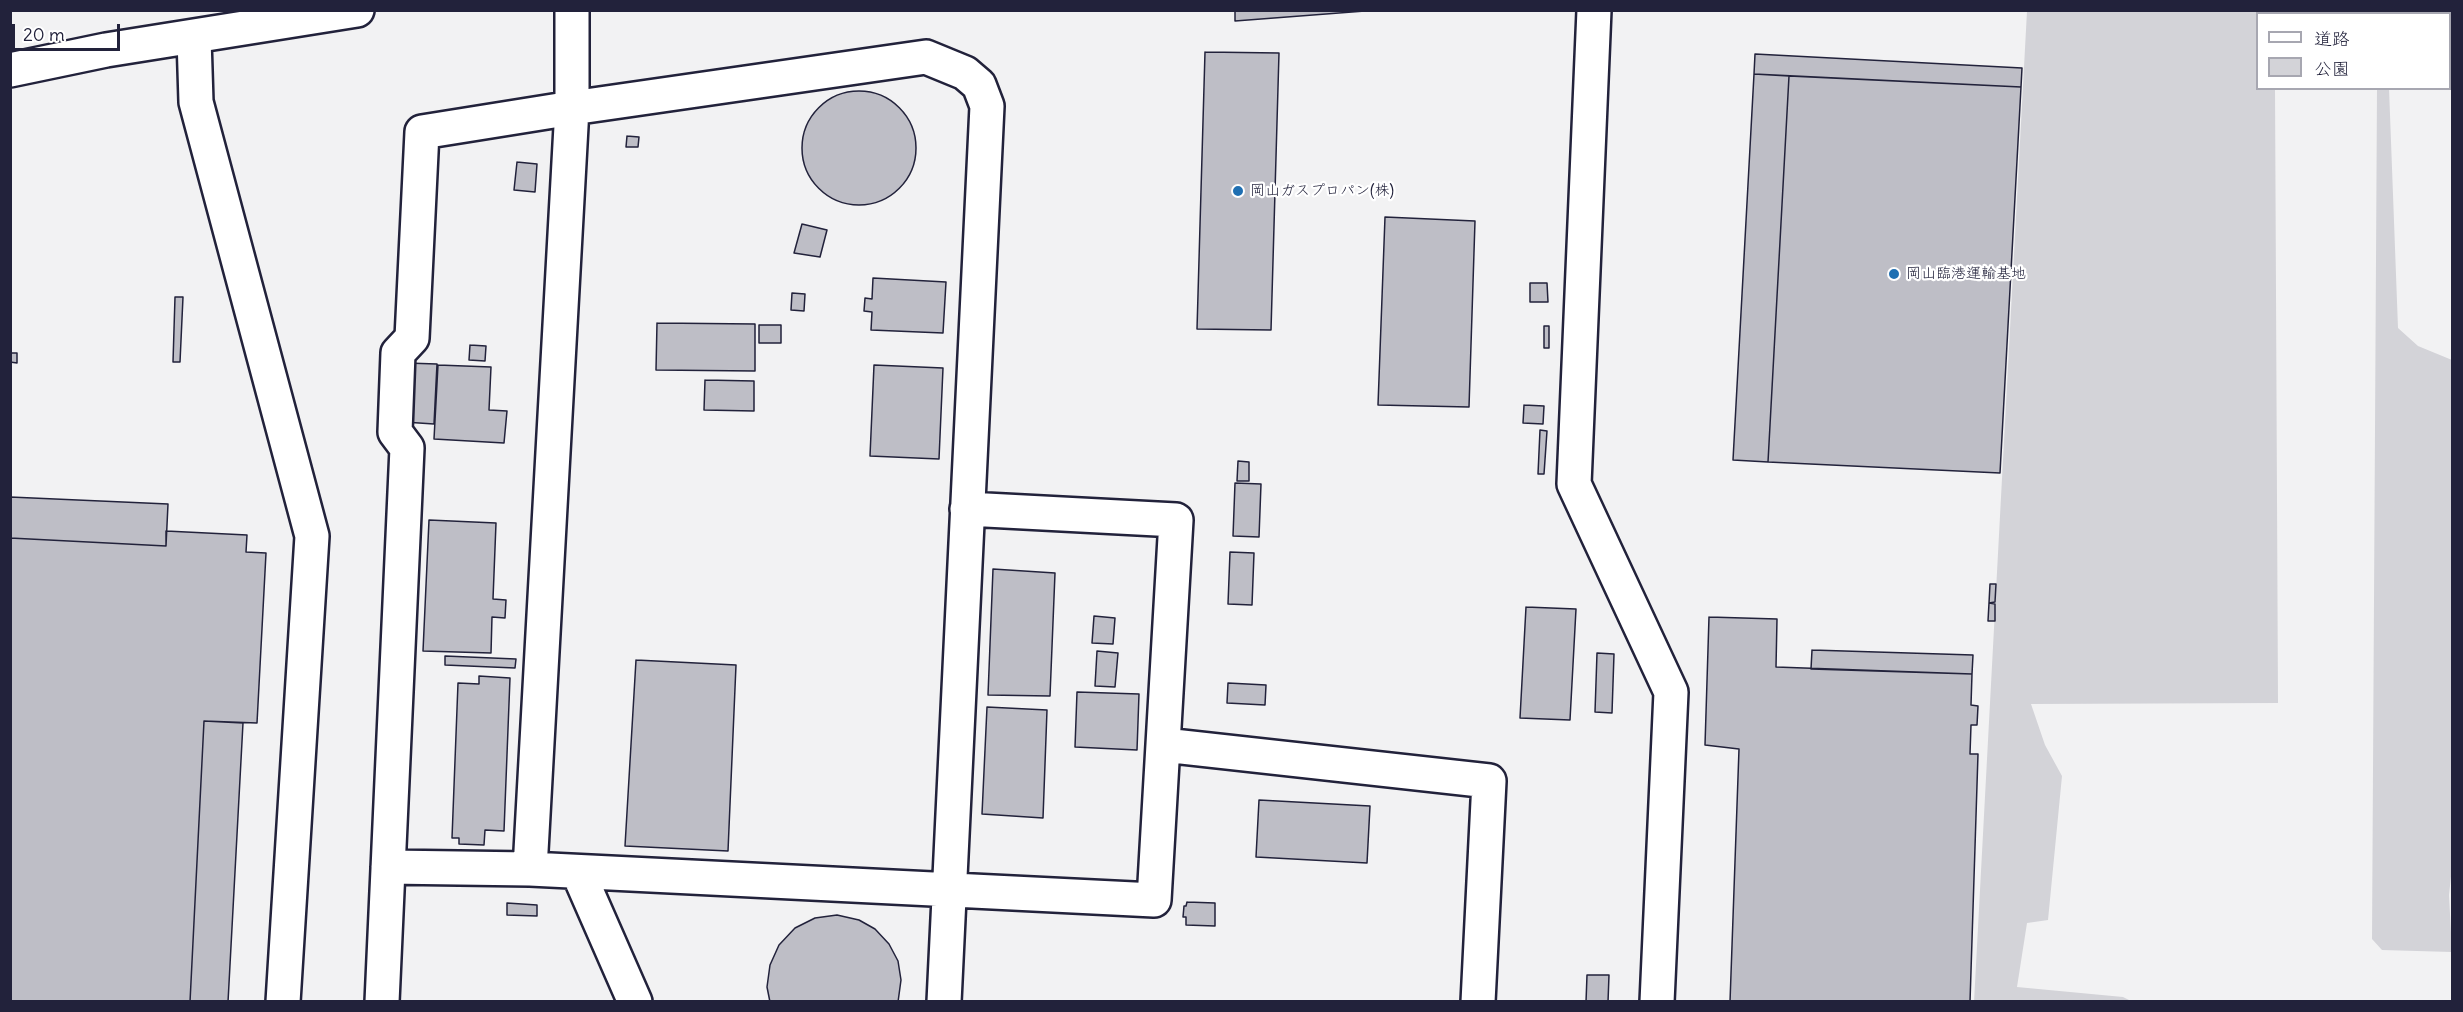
<!DOCTYPE html>
<html>
<head>
<meta charset="utf-8">
<style>
	body { margin:0 }
	#map { position:relative; width:2463px; height:1012px; overflow:hidden; background:#f2f2f3; font-family:Delius,"Klee One",sans-serif }
	canvas { display:block }
	.frame { position:absolute; inset:0; border:12px solid #22223b; pointer-events:none }
	.legend { position:absolute; left:2256px; top:12px; width:195px; height:78px; box-sizing:border-box; background:#fff; border:2px solid #a7a7b1; margin:0; padding:8px 10px; list-style:none; font-size:18px; color:#22223b }
	.legend li { display:flex; align-items:center; gap:12px; height:30px }
	.legend b { width:30px; border:2px solid #a7a7b1 }
	.scale { position:absolute; left:12px; top:24px; width:108px; height:27px; box-sizing:border-box; border:3px solid #22223b; border-top:0; padding-left:8px; font-size:18px; line-height:21px; white-space:nowrap; color:#22223b; -webkit-text-stroke:4px #fff; paint-order:stroke }
</style>
</head>
<body>
<div id="map">
<canvas width="2463" height="1012"></canvas>
<div class="frame"></div>
<ul class="legend">
<li><b style="height:8px;background:#fff"></b>道路</li>
<li><b style="height:16px;background:#d3d3d8"></b>公園</li>
</ul>
<div class="scale">20 m</div>
</div>
<script>
const ctx = document.querySelector('canvas').getContext('2d');
ctx.lineJoin = 'round';
function fill(path, color) { ctx.fillStyle = color; ctx.fill(path, 'evenodd'); }
const shape = rows => new Path2D(rows.map(r => 'M' + r).join(''));
function strokePath(path, color, width, dash) { ctx.strokeStyle = color; ctx.lineWidth = width; ctx.lineCap = dash ? 'butt' : 'round'; ctx.setLineDash(dash || []); ctx.stroke(path); }
function label(font, color, halo, rows, align = 'center') {
  ctx.font = font + ' Delius,"Klee One",sans-serif'; ctx.lineWidth = 4.5; ctx.setLineDash([]); ctx.textBaseline = 'middle'; ctx.strokeStyle = halo; ctx.fillStyle = color; for (const [text, x, y, turn = 0] of rows) {
    ctx.save(); ctx.translate(x, y); ctx.rotate((+turn || 0) * Math.PI / 180); ctx.textAlign = isNaN(turn) ? turn : align; if (halo) ctx.strokeText(text, 0, 0); ctx.fillText(text, 0, 0); ctx.restore();
  }
}
fill(shape([
	[2027,11,2275,11,2275,13,2258,14,2258,88,2275,89,2278,703,2031,704,2045,745,2062,776,2048,920,2027,923,2017,987,2123,997,2131,1001,1974,1002],
	[2389,88,2398,328,2418,346,2452,360,2452,867,2449,895,2452,952,2382,950,2372,939,2377,89]
]), '#d3d3d8');
const building = shape([
	[1235,10,1378,10,1235,21,1235,10],
	[1205,52,1279,53,1271,330,1197,329,1205,52],
	[1755,54,2022,68,2021,87,1754,74,1755,54],
	[1754,74,1789,76,1768,462,1733,460,1754,74],
	[1789,76,2021,87,2000,473,1768,462,1789,76],
	'802 148a57 57 0 1 1 114 0a57 57 0 1 1-114 0Z',
	[627,136,639,137,638,147,626,147,627,136],
	[517,162,537,164,535,192,514,190,517,162],
	[1385,217,1475,221,1469,407,1378,405,1385,217],
	[802,224,827,230,820,257,794,253,802,224],
	[873,278,946,282,943,333,871,330,872,312,864,311,865,298,872,299,873,278],
	[1530,283,1547,283,1548,302,1530,302,1530,283],
	[792,293,805,294,804,311,791,310,792,293],
	[175,297,183,297,180,362,173,362,175,297],
	[657,323,755,324,755,371,656,370,657,323],
	[759,325,781,325,781,343,759,343,759,325],
	[1544,326,1549,326,1549,348,1544,348,1544,326],
	[470,345,486,346,485,361,469,360,470,345],
	[10,353,17,353,17,363,10,362,10,353],
	[406,363,437,364,434,424,404,422,406,363],
	[438,365,491,367,489,410,507,411,504,443,434,439,438,365],
	[874,365,943,368,939,459,870,456,874,365],
	[705,380,754,381,754,411,704,410,705,380],
	[1524,405,1544,406,1543,424,1523,423,1524,405],
	[1540,430,1547,431,1544,474,1538,474,1540,430],
	[1238,461,1249,462,1249,481,1237,481,1238,461],
	[1235,483,1261,484,1259,537,1233,536,1235,483],
	[10,497,168,504,166,546,10,538,10,497],
	[429,520,496,523,493,599,506,600,505,618,492,617,491,653,423,651,429,520],
	[166,531,247,535,246,552,266,553,257,723,204,721,190,1002,10,1002,10,538,166,546,166,531],
	[1230,552,1254,553,1252,605,1228,604,1230,552],
	[993,569,1055,573,1050,696,988,695,993,569],
	[1990,584,1996,584,1995,602,1989,603,1990,584],
	[1989,603,1995,604,1995,621,1988,621,1989,603],
	[1526,607,1576,609,1570,720,1520,718,1526,607],
	[1094,616,1115,618,1113,644,1092,643,1094,616],
	[1709,617,1777,619,1776,667,1972,674,1971,705,1978,706,1977,725,1971,725,1970,754,1978,754,1970,1002,1730,1002,1739,749,1705,745,1709,617],
	[1812,650,1973,655,1972,674,1811,669,1812,650],
	[1097,651,1118,653,1115,687,1095,686,1097,651],
	[1597,653,1614,654,1612,713,1595,712,1597,653],
	[445,656,516,659,515,668,445,665,445,656],
	[636,660,736,665,728,851,625,846,636,660],
	[479,676,510,678,504,831,485,830,484,845,459,844,459,838,452,838,458,683,479,684,479,676],
	[1228,683,1266,685,1265,705,1227,703,1228,683],
	[1077,692,1139,694,1137,750,1075,747,1077,692],
	[987,707,1047,710,1043,818,982,814,987,707],
	[204,721,243,723,228,1002,190,1002,204,721],
	[1259,800,1370,806,1367,863,1256,857,1259,800],
	[1187,902,1215,903,1215,926,1186,925,1186,917,1183,917,1184,906,1186,906,1187,902],
	[507,903,537,905,537,916,507,915,507,903],
	[837,915,859,920,875,929,889,944,898,961,901,980,898,1002,770,1002,767,987,770,965,779,945,795,928,815,918,837,915],
	[1587,975,1609,975,1608,1002,1586,1002,1587,975]
]);
fill(building, '#bebec6');
strokePath(building, '#22223b', 1.5);
const minor = shape([
	[1594,10,1574,484,1671,692,1657,1002],
	[194,38,196,102,312,536,283,1002],
	[10,70,106,50,357,10],
	[1164,745,1489,781,1478,1002],
	[388,867,530,869,1154,900,1176,520,967,509],
	[530,869,572,108,572,10],
	[578,872,635,1002],
	[382,1002,407,448,395,432,398,353,412,338,422,132,572,108,926,57,965,73,979,85,987,106,944,1002]
]);
strokePath(minor, '#22223b', 38);
strokePath(minor, '#fff', 33);
for (const [x, y, r, color] of [
	[1238,191,6,"#1f6fb2"],
	[1894,274,6,"#1f6fb2"]
]) { const dot = new Path2D(); dot.arc(x, y, r, 0, 2 * Math.PI); ctx.fillStyle = color; ctx.fill(dot); strokePath(dot, '#fff', 2); }
label('15px', '#22223b', '#fff', [
	["岡山ガスプロパン(株)",1250,191],
	["岡山臨港運輸基地",1906,274]
], 'left');
</script>
</body>
</html>
